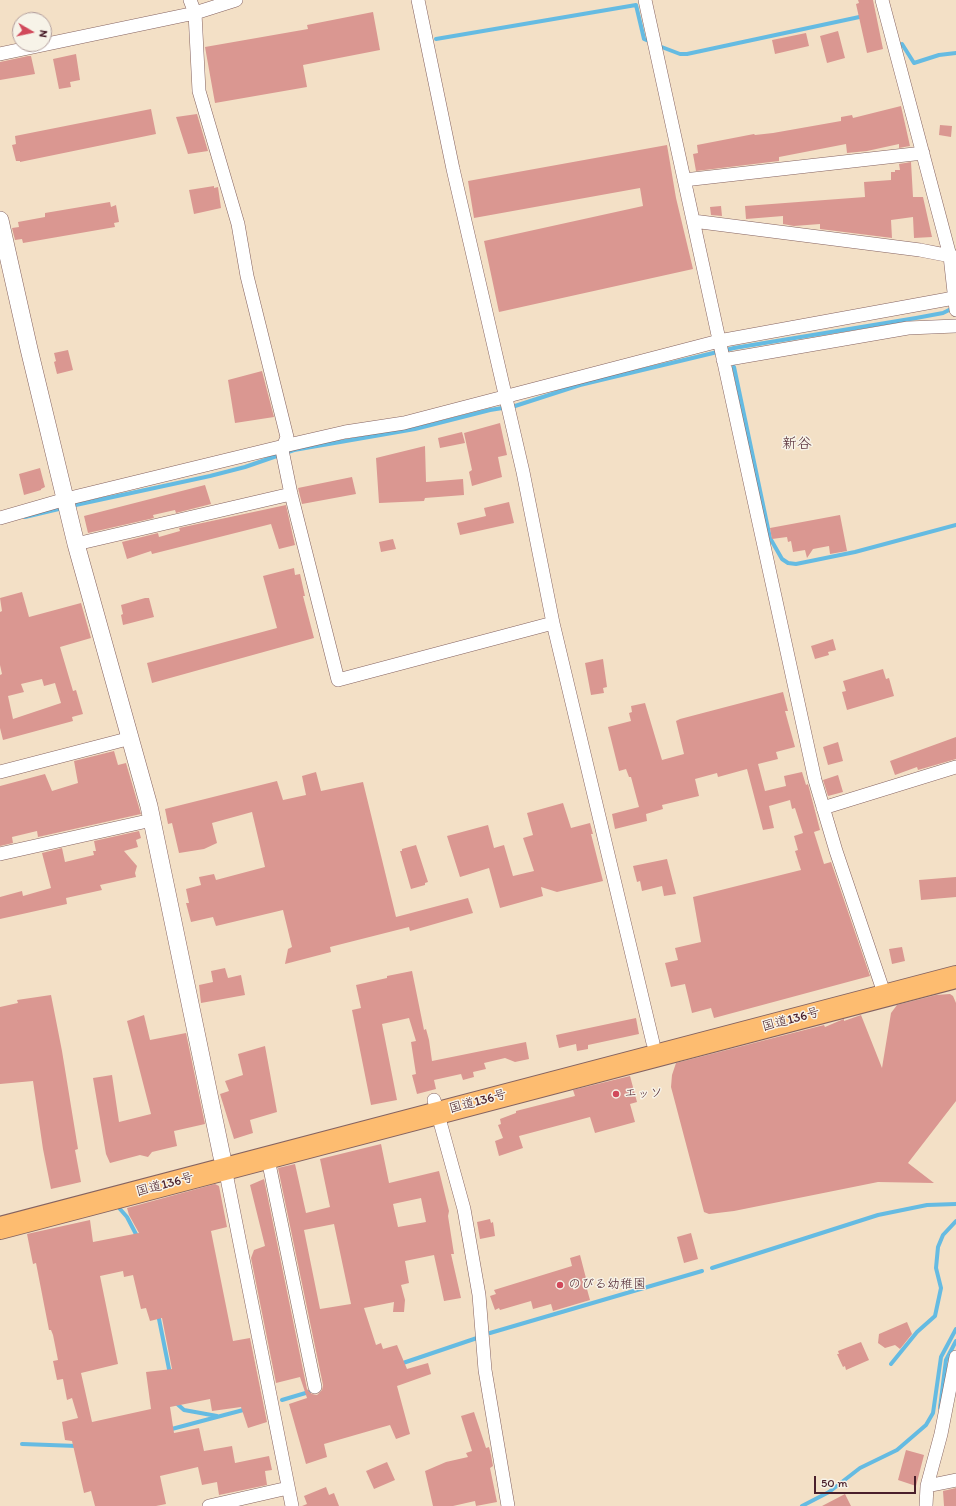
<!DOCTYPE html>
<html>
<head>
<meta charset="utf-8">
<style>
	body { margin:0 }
	#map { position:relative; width:956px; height:1506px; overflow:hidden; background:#f3e0c6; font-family:Itim,sans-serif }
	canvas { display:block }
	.north { position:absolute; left:12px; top:12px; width:40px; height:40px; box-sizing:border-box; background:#f7f3e8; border:1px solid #b29e9c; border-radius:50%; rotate:99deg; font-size:11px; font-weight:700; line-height:16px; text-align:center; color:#4a1f2b }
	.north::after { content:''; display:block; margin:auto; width:14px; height:18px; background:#d1495b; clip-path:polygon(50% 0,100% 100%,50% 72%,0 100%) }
	.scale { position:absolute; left:814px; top:1476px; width:102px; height:18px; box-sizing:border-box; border:2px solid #4a1f2b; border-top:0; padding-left:5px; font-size:12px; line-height:14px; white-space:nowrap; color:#4a1f2b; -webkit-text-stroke:3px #f7f3e8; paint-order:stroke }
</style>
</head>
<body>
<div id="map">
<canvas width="956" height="1506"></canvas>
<div class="north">N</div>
<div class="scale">50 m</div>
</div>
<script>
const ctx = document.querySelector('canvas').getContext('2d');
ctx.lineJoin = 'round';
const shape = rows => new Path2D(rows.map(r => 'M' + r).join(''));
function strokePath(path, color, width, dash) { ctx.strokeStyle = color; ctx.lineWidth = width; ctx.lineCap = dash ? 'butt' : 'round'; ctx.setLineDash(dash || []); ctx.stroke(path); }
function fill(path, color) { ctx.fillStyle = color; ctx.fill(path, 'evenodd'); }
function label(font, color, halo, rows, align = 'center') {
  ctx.font = font + ' Itim,"Klee One",sans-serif'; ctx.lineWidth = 3; ctx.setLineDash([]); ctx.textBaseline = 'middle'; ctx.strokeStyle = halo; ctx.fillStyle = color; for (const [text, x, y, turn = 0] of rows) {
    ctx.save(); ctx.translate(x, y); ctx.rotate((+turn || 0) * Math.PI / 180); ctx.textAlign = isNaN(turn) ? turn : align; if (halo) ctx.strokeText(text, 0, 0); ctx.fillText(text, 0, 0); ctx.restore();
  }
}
strokePath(shape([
	[436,39,636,5,644,39,651,42],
	[902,44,914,63,939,55,956,53],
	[659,46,680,54,687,54,864,16],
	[734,367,770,538,782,559,788,563,796,564,855,552,956,525],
	[71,506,210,476,245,467,294,450,415,429,490,410,515,406,580,385,734,348,916,318,943,313,953,308],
	[25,517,63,508],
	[120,1209,127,1217,138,1238],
	[712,1268,878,1215,927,1205,956,1204],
	[158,1314,170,1374],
	[490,1333,702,1271],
	[400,1364,477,1338],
	[891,1364,917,1332,935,1316,941,1288,936,1268,938,1247,943,1235,956,1221],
	[282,1400,309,1392],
	[175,1402,184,1410,217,1416],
	[940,1408,946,1360,956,1341],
	[168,1430,247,1409],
	[22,1444,77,1446],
	[802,1506,829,1492,860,1468,897,1450,926,1425,933,1413,941,1357,956,1329]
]), '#65bbe2', 4);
fill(shape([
	[858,0,873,0,883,49,867,53,856,4,859,3],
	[373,12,380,50,303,65,307,87,215,103,205,47,308,29,307,25],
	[838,31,845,58,827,63,820,36],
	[806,33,809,46,775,54,772,40],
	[76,54,80,80,70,82,71,87,59,89,53,59],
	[28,56,31,56,35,74,0,80,0,62],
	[901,106,910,146,899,148,899,144,867,151,847,153,846,144,779,157,779,161,696,171,693,154,698,153,697,145,754,134,755,135,773,133,841,121,841,117,852,115,853,118],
	[151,109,156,134,20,162,20,161,16,161,12,145,16,144,15,136],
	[197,114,208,151,188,154,176,117],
	[940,125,952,126,951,137,939,135],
	[667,145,676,198,693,269,499,312,484,241,643,206,640,188,474,218,468,181],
	[911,162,913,197,923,197,932,237,914,238,913,217,891,220,892,238,820,229,820,224,794,226,783,224,783,216,746,219,745,206,865,197,864,182,891,180,891,172,895,172,895,170,900,170,899,164],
	[214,186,214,188,218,187,221,208,194,214,189,190],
	[110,202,111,207,116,205,119,222,114,223,115,227,23,243,22,239,15,240,12,228,19,227,18,222,45,217,45,213],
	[721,206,722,216,711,215,710,207],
	[68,350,73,370,57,374,54,362,56,361,54,353],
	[262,371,274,417,235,423,228,380],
	[500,423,507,455,498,457,502,477,472,486,469,472,472,470,464,433],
	[462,432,465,443,440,448,438,438],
	[425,446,426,482,463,479,464,495,425,498,424,501,379,503,376,458],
	[40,468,45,487,41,489,41,490,24,495,19,474],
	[352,477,356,494,302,504,298,488],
	[205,485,211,504,176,513,175,510,153,515,154,518,88,533,84,516],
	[509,502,514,523,460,535,457,523,486,516,484,508],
	[286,505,295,545,279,549,271,524,152,554,151,551,127,559,122,542,158,533,159,537,180,531,179,528],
	[840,515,847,551,830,554,829,546,813,549,807,558,805,550,793,552,791,541,788,542,787,537,772,539,770,528],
	[393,539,396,549,381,552,379,542],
	[294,568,295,575,300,574,305,596,303,596,314,638,152,683,147,663,277,628,263,576],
	[22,592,29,617,81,603,91,638,60,647,73,691,76,690,83,714,72,717,73,721,3,740,0,728,0,675,2,674,0,665,0,612,2,611,0,598],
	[42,679,44,686,55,683,61,703,13,719,8,696,24,692,21,684],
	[145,598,149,598,154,617,123,625,121,615,123,614,121,605],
	[833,639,836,650,828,652,829,655,815,659,811,646],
	[603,659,607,687,603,688,604,693,591,695,585,663],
	[883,669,886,679,889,678,894,696,847,710,842,692,846,691,843,681],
	[783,692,788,711,785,711,795,747,776,752,778,759,758,764,765,791,786,786,784,776,802,772,806,785,808,784,820,830,814,832,824,864,831,862,870,976,714,1018,711,1008,692,1013,685,984,671,987,665,963,678,960,675,948,701,942,693,897,801,870,795,851,798,850,794,836,803,833,795,808,792,809,790,800,769,806,774,828,763,830,747,769,718,777,717,773,695,779,699,796,662,805,663,809,646,814,647,821,615,829,612,814,639,807,631,777,629,777,626,769,619,771,608,727,631,721,629,713,632,712,631,706,645,703,662,760,684,754,676,721,680,719],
	[956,737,956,759,918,770,917,767,895,775,890,761],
	[838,742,843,761,828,765,823,747],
	[114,751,118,765,126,763,141,814,38,837,37,831,12,837,13,843,0,846,0,786,45,774,52,791,78,783,74,761],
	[316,772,321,791,363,782,396,917,468,898,473,913,410,931,409,927,330,947,331,952,285,964,288,949,292,947,283,910,216,926,213,917,191,922,186,903,189,903,186,889,201,885,199,877,214,874,216,880,265,867,252,812,212,823,217,843,204,849,179,853,172,823,168,824,165,809,277,781,283,800,306,795,302,776],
	[838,775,843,792,828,796,823,780],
	[563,803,571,828,590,823,593,834,591,834,603,881,557,892,541,887,543,896,500,908,489,868,460,877,447,836,488,825,494,848,504,845,513,876,534,871,523,838,533,835,527,813],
	[139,831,141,838,136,840,138,847,124,851,137,866,135,873,136,877,100,885,102,890,66,898,67,904,0,919,0,897,22,891,23,896,51,888,42,853,62,848,65,862,94,855,93,851,96,851,94,841],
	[416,845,428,882,425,883,425,885,411,889,400,851,402,851,402,849],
	[667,859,676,894,664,896,662,886,642,891,640,881,637,882,633,866],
	[956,877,956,897,921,900,919,880],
	[902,947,905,961,892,964,889,949],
	[225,968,228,978,241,975,245,995,201,1003,199,985,213,982,211,971],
	[412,971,424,1030,426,1029,429,1040,432,1061,526,1042,529,1059,515,1062,505,1058,484,1063,486,1069,473,1072,474,1077,463,1080,461,1074,434,1080,436,1089,417,1094,412,1075,416,1074,411,1042,416,1041,409,1018,382,1024,397,1100,371,1105,352,1010,361,1008,356,985,387,978,387,976],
	[950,994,953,996,956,1003,956,1101,908,1163,934,1183,878,1182,734,1211,709,1214,704,1212,671,1087,672,1075,676,1063,824,1025,825,1027,839,1021,844,1019,844,1021,861,1015,882,1068,891,1013,897,1005,936,995],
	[51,995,62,1051,78,1149,75,1150,81,1182,51,1189,43,1149,33,1081,0,1084,0,1007,18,1003,17,1000],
	[144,1015,150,1040,186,1033,205,1124,174,1131,177,1146,152,1152,148,1157,140,1155,110,1163,106,1154,93,1078,112,1075,119,1122,151,1114,127,1021],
	[636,1018,639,1034,588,1045,588,1049,577,1051,576,1044,559,1048,556,1035],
	[265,1046,277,1112,250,1120,253,1133,234,1139,220,1094,229,1091,225,1081,243,1075,238,1054],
	[630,1076,637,1102,630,1104,635,1122,595,1133,590,1117,519,1136,523,1148,499,1156,495,1141,503,1138,498,1125,501,1124,500,1119,516,1113,516,1111,575,1096,573,1090],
	[381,1144,389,1183,439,1171,449,1211,448,1216,454,1254,451,1254,461,1298,444,1301,434,1255,405,1261,409,1283,401,1285,405,1300,404,1312,393,1312,394,1302,364,1308,376,1345,381,1343,383,1349,397,1345,407,1369,428,1363,431,1374,397,1386,410,1434,396,1439,390,1425,324,1444,327,1457,306,1464,289,1404,307,1398,300,1377,276,1383,251,1258,254,1250,265,1246,250,1185,264,1179,307,1389,312,1394,317,1395,322,1390,323,1385,278,1168,295,1164,306,1213,330,1207,320,1159],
	[421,1198,426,1222,398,1227,393,1204],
	[334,1224,351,1304,320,1309,304,1230],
	[215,1184,219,1186,227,1227,211,1231,233,1341,250,1338,267,1422,248,1428,241,1407,212,1411,210,1399,170,1407,174,1433,199,1428,204,1451,232,1446,235,1463,269,1456,272,1470,265,1471,267,1485,219,1495,217,1482,202,1485,198,1467,160,1476,166,1504,156,1506,95,1506,91,1491,84,1493,72,1441,65,1440,62,1422,78,1418,72,1398,67,1400,63,1379,57,1380,53,1361,58,1360,53,1335,51,1330,49,1330,36,1263,33,1264,27,1234,90,1220,93,1242,139,1233,129,1215,127,1208],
	[123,1271,124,1277,133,1275,141,1309,146,1308,150,1321,162,1318,172,1369,146,1372,151,1409,92,1422,81,1373,118,1364,100,1276],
	[490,1219,491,1223,493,1222,495,1236,480,1239,477,1222],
	[691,1233,698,1259,684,1263,677,1237],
	[580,1255,587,1282,585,1282,590,1300,553,1311,551,1304,533,1309,531,1301,500,1310,499,1308,495,1310,490,1296,496,1294,494,1290,572,1266,570,1258],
	[907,1322,912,1334,900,1349,895,1345,885,1348,878,1343,879,1334],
	[861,1342,869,1360,846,1370,845,1366,843,1367,837,1354,839,1354,838,1351],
	[474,1412,486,1448,489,1447,491,1455,493,1466,490,1468,497,1502,476,1506,475,1501,453,1506,433,1506,425,1471,446,1462,468,1457,466,1453,472,1451,461,1416],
	[906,1450,924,1455,916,1486,898,1480],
	[387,1462,395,1480,374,1489,366,1471],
	[326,1487,329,1495,334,1493,339,1506,302,1506,307,1504,304,1496],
	[956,1488,956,1506,944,1506,943,1491],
	[845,1494,851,1506,822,1506]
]), '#da9791');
const minor = shape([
	[190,0,195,13,199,91,238,224,247,276,287,437,282,450,291,494,338,680,553,623],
	[418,0,453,169,523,472,553,623,653,1043],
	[645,0,815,780,836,851,885,996],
	[882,0,950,256,956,310],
	[0,54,195,13,236,0],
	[684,180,923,153],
	[693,221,920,250,956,257],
	[723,360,908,328,956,326],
	[0,518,66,499,284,446,345,432,404,423,719,341,954,298],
	[76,544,291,494],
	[0,772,131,738],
	[823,808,956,767],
	[0,854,152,820],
	[434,1100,464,1209,479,1295,485,1370,508,1506],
	[268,1159,315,1387],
	[224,1163,292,1506],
	[927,1486,956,1480],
	[209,1506,288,1488],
	[926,1506,927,1486,941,1434,956,1357]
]);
const tertiary = shape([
	[0,220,29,349,76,544,149,806,222,1157]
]);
const trunk = shape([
	[0,1228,956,977]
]);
strokePath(minor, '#856361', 14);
strokePath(tertiary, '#856361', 18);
strokePath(trunk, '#856361', 24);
strokePath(minor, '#fff', 13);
strokePath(tertiary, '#fff', 17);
strokePath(trunk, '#fdbc70', 22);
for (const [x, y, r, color] of [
	[616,1094,4,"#d1495b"],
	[560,1285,4,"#d1495b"]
]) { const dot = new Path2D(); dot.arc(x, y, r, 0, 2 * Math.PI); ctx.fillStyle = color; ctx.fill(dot); strokePath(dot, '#f7f3e8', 1.5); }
label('13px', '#4a1f2b', '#f7f3e8', [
	["国道136号",791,1020,-15],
	["国道136号",478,1102,-15],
	["国道136号",165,1185,-15]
]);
label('13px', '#4a1f2b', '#f7f3e8', [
	["エッソ",624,1094],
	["のびる幼稚園",568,1285]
], 'left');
label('15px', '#4a1f2b', '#f7f3e8', [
	["新谷",797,444]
]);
</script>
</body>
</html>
